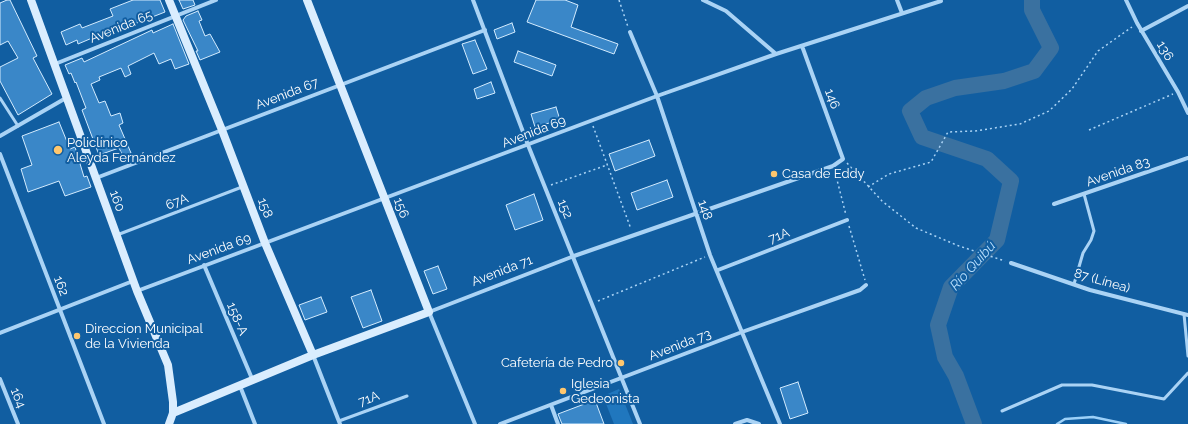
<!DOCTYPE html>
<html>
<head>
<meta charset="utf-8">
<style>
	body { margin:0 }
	canvas { display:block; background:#115ea1 }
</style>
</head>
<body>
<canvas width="1188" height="424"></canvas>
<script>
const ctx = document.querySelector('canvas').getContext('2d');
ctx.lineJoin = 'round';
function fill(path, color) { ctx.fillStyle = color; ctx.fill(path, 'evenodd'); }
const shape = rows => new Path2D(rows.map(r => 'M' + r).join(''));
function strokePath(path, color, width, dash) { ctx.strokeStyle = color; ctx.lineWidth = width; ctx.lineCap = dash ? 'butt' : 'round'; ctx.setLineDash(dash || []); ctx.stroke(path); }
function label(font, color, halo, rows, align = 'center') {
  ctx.font = font + ' Raleway,sans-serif'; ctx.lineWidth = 4; ctx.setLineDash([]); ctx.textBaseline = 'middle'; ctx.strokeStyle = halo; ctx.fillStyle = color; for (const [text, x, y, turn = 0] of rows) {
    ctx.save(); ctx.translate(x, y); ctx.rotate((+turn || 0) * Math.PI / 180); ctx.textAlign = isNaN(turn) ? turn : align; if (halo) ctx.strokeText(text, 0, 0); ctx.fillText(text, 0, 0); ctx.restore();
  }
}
fill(shape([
	[619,389,633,424,614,424,603,396]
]), '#2077be');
strokePath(shape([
	[1057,424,1065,419,1093,417,1126,424]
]), '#9cd0f8', 2.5);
strokePath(shape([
	[974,424,956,376,945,357,938,325,951,287,997,240,1011,181,987,159,922,137,910,111,926,98,955,88,1004,81,1034,71,1051,48,1032,10,1032,0]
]), '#3a71a0', 16);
const building = shape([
	[7,0,10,0,37,56,33,58,52,94,18,115,0,81,0,67,18,58,8,41,0,45,0,3,7,0],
	[133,0,160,0,165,12,119,30,118,27,78,44,77,40,66,45,61,32,80,24,82,28,113,16,110,9,133,0],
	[179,0,193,0,195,5,183,9,179,0],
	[536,0,565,0,578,5,571,27,618,44,614,54,527,22,536,0],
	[198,11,202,20,199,21,205,36,210,34,220,52,200,60,196,51,198,51,183,20,186,16,198,11],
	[512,23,515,32,497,39,494,30,512,23],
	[173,24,189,64,175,69,171,59,159,64,154,53,128,66,131,74,125,77,121,68,99,77,100,80,91,84,99,103,105,101,111,116,120,113,123,123,119,125,131,153,123,156,119,148,99,155,82,110,86,108,76,82,75,83,71,73,69,74,65,65,82,58,84,62,152,30,153,33,173,24],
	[475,40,487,69,473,74,462,44,475,40],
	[518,51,556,65,552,76,514,62,518,51],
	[491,82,495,93,477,99,474,89,491,82],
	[556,107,560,120,535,127,531,114,556,107],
	[59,122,70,149,75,147,84,177,87,176,91,187,65,196,59,181,28,192,21,169,32,165,22,136,59,122],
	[649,140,655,156,615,171,609,154,649,140],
	[667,180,673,197,637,210,631,193,667,180],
	[534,194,543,220,515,230,506,205,534,194],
	[438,266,447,289,433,294,424,271,438,266],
	[371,290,382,321,363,328,351,297,371,290],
	[321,297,327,312,305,320,299,305,321,297],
	[798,382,808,413,790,419,780,388,798,382],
	[595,400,604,424,562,424,558,414,595,400]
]);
fill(building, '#3a87c8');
strokePath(building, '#d3ebfe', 1);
strokePath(shape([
	[619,0,628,27],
	[593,126,631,229],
	[1089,130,1173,94],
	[847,163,882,201,916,228,959,246,1005,261],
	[835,172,846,215],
	[551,185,607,165],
	[868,187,889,174,931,162,948,132,975,131,1020,124,1049,111,1072,89,1098,51,1132,27],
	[849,226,865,280],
	[598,301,705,257]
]), '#aad3f5', 1.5, [2, 3]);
strokePath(shape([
	[0,98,18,126],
	[117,235,242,187],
	[1074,284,1083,253,1091,240,1094,231,1084,194],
	[1184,314,1188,356],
	[1002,411,1062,385,1092,385,1164,399,1188,373],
	[339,421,407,396]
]), '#aad3f5', 3);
strokePath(shape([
	[473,0,528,145,640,424],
	[703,0,726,11,776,54],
	[897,0,902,13],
	[1126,0,1137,23,1178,92,1188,113],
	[1141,31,1188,6],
	[630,32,657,96,710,255,780,424],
	[55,64,216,0],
	[0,136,66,98],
	[0,154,104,424],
	[96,178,485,30],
	[1054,204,1188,158],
	[1011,263,1090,290,1188,315],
	[204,265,253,381],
	[718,270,847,220],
	[137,291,657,96,776,54,941,1],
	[0,333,133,281],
	[313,355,340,424],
	[0,379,18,424],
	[240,386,255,424],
	[551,405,558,424],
	[475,424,429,312,574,256,833,166,843,159,802,46],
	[500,424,742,332,860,290,866,285],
	[735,424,747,420,759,424]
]), '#aad3f5', 4);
strokePath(shape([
	[31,0,137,291,168,365,173,402,173,413,169,424],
	[169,0,222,130,265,243,313,355],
	[173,413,313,355,429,312,307,0]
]), '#daedfe', 8);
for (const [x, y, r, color] of [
	[58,150,5,"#ffc76e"],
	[774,174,4,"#ffc76e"],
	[77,336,4,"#ffc76e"],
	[621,363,4,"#ffc76e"],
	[563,391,4,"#ffc76e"]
]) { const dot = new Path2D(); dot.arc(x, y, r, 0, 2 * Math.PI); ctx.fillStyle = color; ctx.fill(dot); strokePath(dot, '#115ea1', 1.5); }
label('13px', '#fff', '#115ea1', [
	["Avenida 65",121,27,-22],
	["136",1165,51,59],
	["Avenida 67",287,94,-21],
	["146",832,99,70],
	["Avenida 69",534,132,-21],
	["Avenida 83",1118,172,-19],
	["160",117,201,70],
	["67A",177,202,-21],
	["158",265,208,69],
	["156",401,208,69],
	["152",565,209,67],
	["148",705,210,71],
	["71A",779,236,-21],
	["Avenida 69",219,249,-20],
	["Avenida 71",502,271,-21],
	["87 (Línea)",1102,281,16],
	["162",61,286,69],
	["158-A",237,319,67],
	["Avenida 73",680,345,-21],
	["164",18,398,68],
	["71A",369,399,-20]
]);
label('13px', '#fff', '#115ea1', [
	["Policlínico",67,143],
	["Aleyda Fernández",67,158],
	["Casa de Eddy",782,174],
	["Direccion Municipal",85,329],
	["de la Vivienda",85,344],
	["Cafetería de Pedro",613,363,"right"],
	["Iglesia",571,384],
	["Gedeonista",571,399]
], 'left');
label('italic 14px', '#b7ddfb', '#115ea1', [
	["Río Quibú",973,266,-48]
]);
</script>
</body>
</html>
